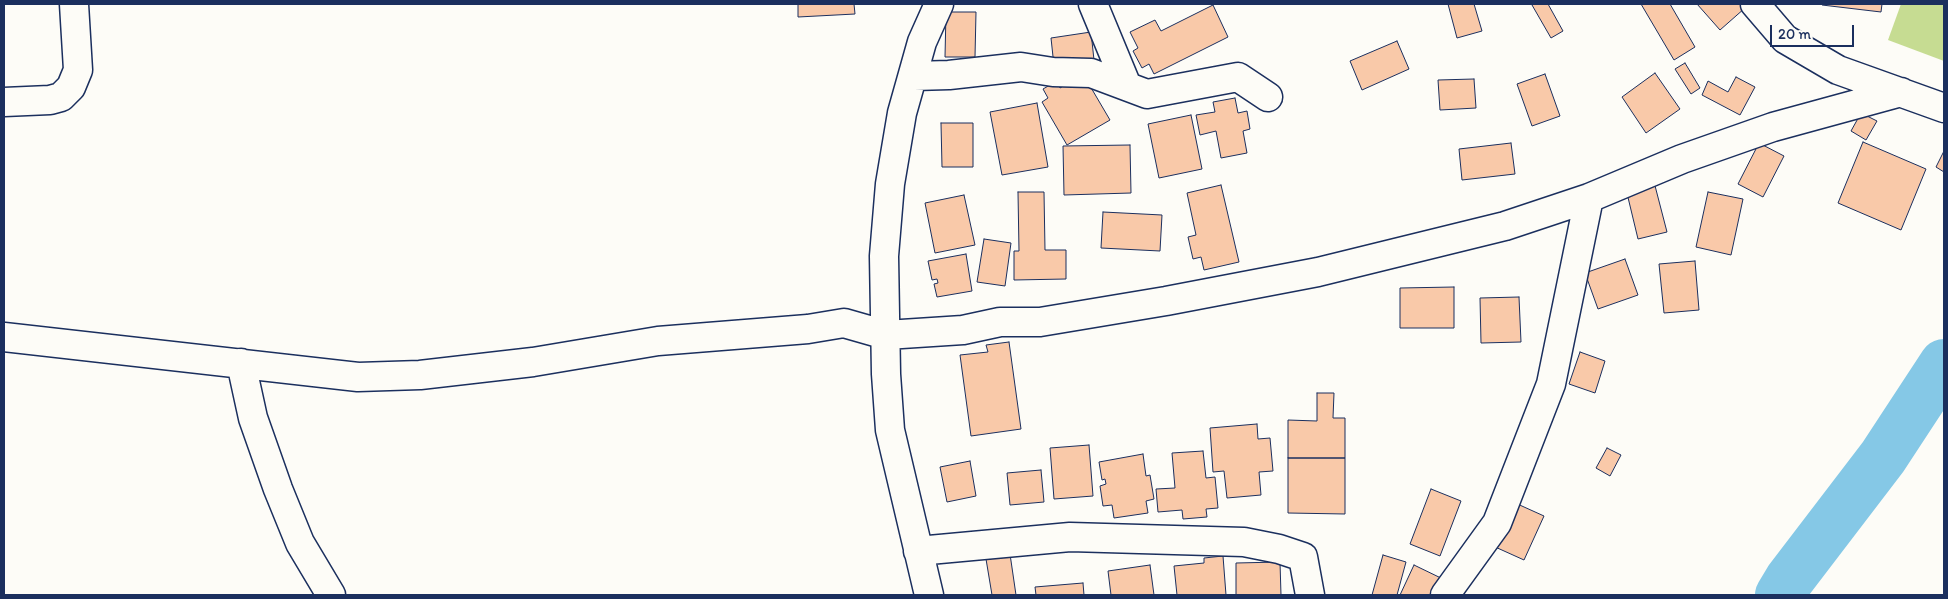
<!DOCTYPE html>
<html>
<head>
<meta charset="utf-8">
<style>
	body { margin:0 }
	#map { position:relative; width:1948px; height:599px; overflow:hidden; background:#fdfcf7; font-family:Itim,sans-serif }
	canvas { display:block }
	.frame { position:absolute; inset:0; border:5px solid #1b2f5e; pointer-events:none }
	.scale { position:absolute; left:1770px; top:25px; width:84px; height:22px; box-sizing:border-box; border:2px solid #1b2f5e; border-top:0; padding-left:6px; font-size:15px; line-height:18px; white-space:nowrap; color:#1b2f5e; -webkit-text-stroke:4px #fdfcf7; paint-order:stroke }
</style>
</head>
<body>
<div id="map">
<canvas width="1948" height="599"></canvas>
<div class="frame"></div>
<div class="scale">20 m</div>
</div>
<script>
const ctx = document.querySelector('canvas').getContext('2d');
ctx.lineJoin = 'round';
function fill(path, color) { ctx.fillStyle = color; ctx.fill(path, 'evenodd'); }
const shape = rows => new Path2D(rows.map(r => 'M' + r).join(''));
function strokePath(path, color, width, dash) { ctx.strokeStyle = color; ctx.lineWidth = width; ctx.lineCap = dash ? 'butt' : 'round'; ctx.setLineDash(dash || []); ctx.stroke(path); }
fill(shape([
	[1901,4,1944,4,1944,61,1888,40]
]), '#c6dc92');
strokePath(shape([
	[1780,595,1789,580,1883,457,1944,364]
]), '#85c8e6', 50);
const building = shape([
	[798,4,854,4,855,14,798,17,798,4],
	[1448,4,1474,4,1482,31,1457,38,1448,4],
	[1534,4,1548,4,1563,31,1551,38,1532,5,1534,4],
	[1641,4,1670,4,1695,47,1674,60,1641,4],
	[1697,4,1741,4,1745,8,1720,30,1697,4],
	[1822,4,1882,4,1881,12,1822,5,1822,4],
	[1213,5,1228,37,1154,74,1149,64,1142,68,1133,51,1138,48,1130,32,1155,20,1161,31,1213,5],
	[946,12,976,12,975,57,945,57,946,12],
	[1091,32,1094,60,1054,66,1051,38,1091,32],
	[1397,41,1409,69,1362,90,1350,61,1397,41],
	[1685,63,1700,88,1691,94,1675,69,1685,63],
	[1655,73,1680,109,1646,133,1622,97,1655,73],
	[1083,74,1110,120,1067,145,1042,102,1048,98,1043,89,1057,81,1060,88,1083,74],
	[1545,74,1560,116,1532,126,1517,84,1545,74],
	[1736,77,1755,87,1740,115,1702,95,1708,81,1728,92,1736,77],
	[1474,79,1476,108,1440,110,1438,80,1474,79],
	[1235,98,1238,113,1247,111,1250,129,1243,131,1247,153,1221,158,1216,131,1200,135,1196,115,1215,112,1213,102,1235,98],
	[1037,103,1048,167,1002,175,990,112,1037,103],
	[1861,113,1877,121,1866,140,1851,131,1861,113],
	[1191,115,1202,169,1159,178,1148,124,1191,115],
	[941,123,973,123,973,167,942,167,941,123],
	[1863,142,1926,169,1901,230,1838,203,1863,142],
	[1511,143,1515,174,1462,180,1459,149,1511,143],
	[1759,143,1784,156,1763,197,1738,184,1759,143],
	[1130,145,1131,193,1064,195,1063,146,1130,145],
	[1944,151,1944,172,1936,167,1944,151],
	[1653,178,1667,232,1638,239,1625,185,1653,178],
	[1221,185,1239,262,1204,270,1201,257,1193,259,1188,237,1196,235,1187,193,1221,185],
	[1018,192,1044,192,1045,250,1066,250,1066,279,1014,280,1014,251,1019,251,1018,192],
	[1708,192,1743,199,1731,255,1696,247,1708,192],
	[964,195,975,245,935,253,925,203,964,195],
	[1103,212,1162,215,1160,251,1101,248,1103,212],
	[984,239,1011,243,1005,286,977,282,984,239],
	[966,254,972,291,937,297,934,284,938,283,937,279,932,280,928,261,966,254],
	[1625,259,1638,295,1598,309,1585,273,1625,259],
	[1695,261,1699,310,1664,313,1659,264,1695,261],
	[1454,287,1454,328,1400,328,1400,288,1454,287],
	[1519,297,1521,342,1481,343,1480,298,1519,297],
	[1009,342,1021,429,971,436,960,355,988,352,986,345,1009,342],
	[1580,352,1605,361,1595,393,1569,384,1580,352],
	[1317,393,1334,393,1333,418,1345,418,1345,458,1288,458,1288,420,1317,421,1317,393],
	[1257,424,1258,439,1270,438,1273,471,1259,472,1261,495,1227,498,1224,471,1213,472,1210,428,1257,424],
	[1089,445,1093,496,1054,499,1050,448,1089,445],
	[1607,448,1621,455,1610,476,1596,468,1607,448],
	[1203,451,1206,478,1215,477,1218,508,1206,509,1207,517,1183,519,1182,510,1158,512,1156,489,1175,488,1172,453,1203,451],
	[1143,454,1146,476,1150,475,1154,499,1146,501,1148,513,1114,518,1112,505,1103,506,1100,486,1106,484,1105,479,1102,480,1099,462,1143,454],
	[1288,458,1345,458,1345,514,1288,513,1288,458],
	[970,461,976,496,947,502,940,467,970,461],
	[1041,470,1044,502,1010,505,1007,473,1041,470],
	[1431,489,1461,501,1440,556,1410,544,1431,489],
	[1513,502,1544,516,1524,560,1493,546,1513,502],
	[1010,554,1016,595,992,595,986,559,1010,554],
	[1383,555,1406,562,1397,595,1372,595,1383,555],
	[1223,556,1226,595,1177,595,1174,566,1204,563,1204,558,1223,556],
	[1280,562,1281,595,1236,595,1236,563,1280,562],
	[1150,565,1154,595,1111,595,1108,571,1150,565],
	[1414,565,1445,580,1438,595,1400,595,1414,565],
	[1083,583,1084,595,1036,595,1035,587,1083,583]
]);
fill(building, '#f9c9a9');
strokePath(building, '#1b2f5e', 1);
const minor = shape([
	[1093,4,1127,86],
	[1755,4,1785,39,1838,70,1944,108],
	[914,76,949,75,1021,67,1053,72,1091,73,1147,94,1238,77,1268,97],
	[4,102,50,100,61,97,71,87,78,70,74,4],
	[4,337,358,377,420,375,533,362,658,341,808,329,844,323,886,335,963,330,1000,322,1040,322,1166,301,1318,272,1505,226,1589,198,1682,159,1773,127,1901,92],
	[241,363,253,418,278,489,300,543,331,595],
	[918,551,1070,537,1244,542,1279,549,1303,557,1310,595],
	[929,595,890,430,886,374,884,256,890,184,902,113,922,42,939,4],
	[1445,595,1497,523,1551,384,1589,198]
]);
strokePath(minor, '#1b2f5e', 31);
strokePath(minor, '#fdfcf7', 28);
</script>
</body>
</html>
